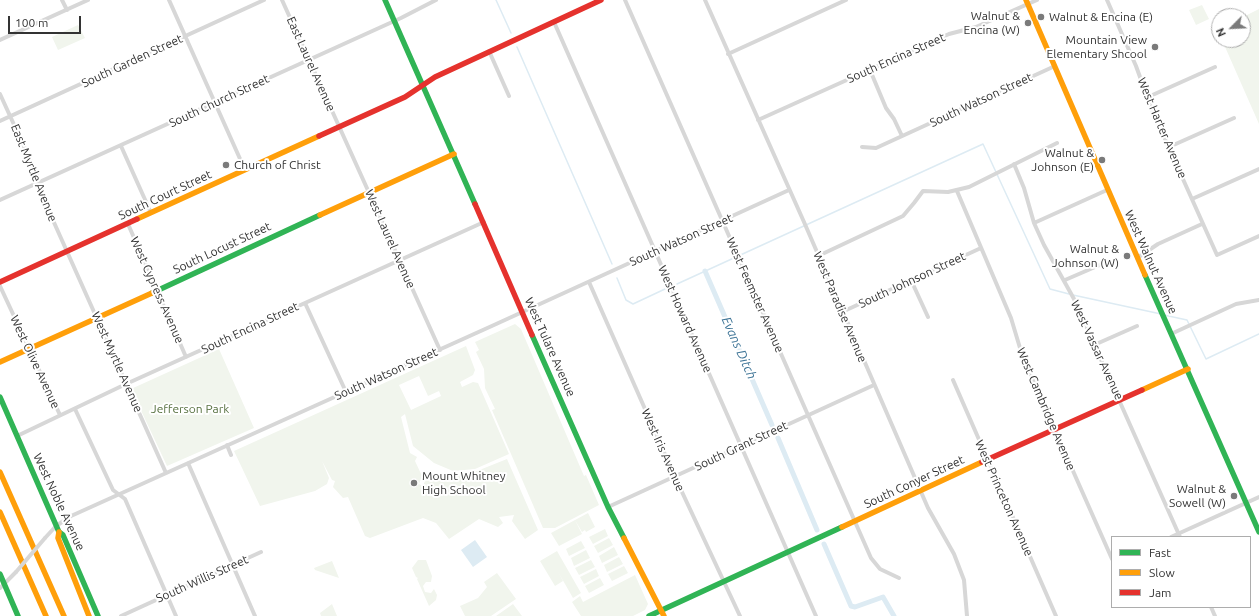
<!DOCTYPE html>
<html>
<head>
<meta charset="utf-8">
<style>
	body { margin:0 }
	#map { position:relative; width:1259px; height:616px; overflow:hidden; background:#fff; font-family:Ubuntu,sans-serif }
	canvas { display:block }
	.legend { position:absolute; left:1111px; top:536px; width:140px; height:72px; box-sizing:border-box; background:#fff; border:1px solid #adadad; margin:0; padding:5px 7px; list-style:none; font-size:12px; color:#333 }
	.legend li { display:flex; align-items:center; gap:8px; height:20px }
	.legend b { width:20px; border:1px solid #adadad }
	.north { position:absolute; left:1211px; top:8px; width:40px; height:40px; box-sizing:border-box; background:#fff; border:1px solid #adadad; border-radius:50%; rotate:246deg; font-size:11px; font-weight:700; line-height:16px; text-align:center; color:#333 }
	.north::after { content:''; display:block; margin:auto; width:14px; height:18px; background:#7a7a7a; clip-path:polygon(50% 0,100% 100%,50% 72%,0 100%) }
	.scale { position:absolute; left:8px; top:16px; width:73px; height:18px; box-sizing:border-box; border:2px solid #333; border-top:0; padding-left:5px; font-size:12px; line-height:14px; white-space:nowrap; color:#333; -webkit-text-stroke:3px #fff; paint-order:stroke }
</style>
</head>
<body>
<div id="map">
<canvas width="1259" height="616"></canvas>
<ul class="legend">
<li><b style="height:5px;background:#30b455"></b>Fast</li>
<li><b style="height:5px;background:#ff9f0a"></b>Slow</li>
<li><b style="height:5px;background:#e5322d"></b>Jam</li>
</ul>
<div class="north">N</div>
<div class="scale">100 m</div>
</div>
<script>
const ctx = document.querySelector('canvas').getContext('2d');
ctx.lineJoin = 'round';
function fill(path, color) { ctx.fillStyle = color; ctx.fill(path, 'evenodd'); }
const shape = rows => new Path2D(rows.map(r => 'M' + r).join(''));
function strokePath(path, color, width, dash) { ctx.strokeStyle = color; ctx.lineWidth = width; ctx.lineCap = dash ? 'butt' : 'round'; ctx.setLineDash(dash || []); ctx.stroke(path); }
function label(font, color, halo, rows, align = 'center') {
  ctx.font = font + ' Ubuntu,sans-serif'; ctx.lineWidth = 4; ctx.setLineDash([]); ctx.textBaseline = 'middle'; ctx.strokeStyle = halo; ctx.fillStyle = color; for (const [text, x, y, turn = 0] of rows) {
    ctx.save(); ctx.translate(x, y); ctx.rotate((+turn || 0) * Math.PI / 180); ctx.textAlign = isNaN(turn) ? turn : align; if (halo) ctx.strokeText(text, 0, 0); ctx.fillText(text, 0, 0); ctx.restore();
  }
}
fill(shape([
	[1202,5,1209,19,1196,25,1189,10],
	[1259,9,1259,124,1222,40,1243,40,1243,17],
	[78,25,85,38,58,50,52,37],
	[515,324,521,329,584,476,586,475,599,505,555,528,543,528,492,410,495,409,485,388,484,369,476,352,479,350,475,342],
	[466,346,475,370,473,375,460,382,462,387,473,382,478,383,509,454,475,469,453,471,434,463,413,446,405,414,401,417,410,453,417,457,415,461,422,476,419,484,423,486,427,476,431,474,451,482,454,475,467,475,507,459,538,530,525,539,512,521,514,515,499,517,503,523,498,527,479,519,449,539,436,523,423,518,370,538,365,536,348,497,343,498,333,487,335,481,332,480,322,461,329,478,327,484,315,491,260,506,234,451],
	[419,376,428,396,439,391,441,396,411,410,399,385],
	[219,349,254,428,167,466,131,389],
	[588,513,595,527,586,532,585,530,582,532,575,520],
	[575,520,582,534,559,546,551,533],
	[605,529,608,536,593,544,589,537],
	[609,538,613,545,598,553,594,546],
	[581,541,585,548,569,556,566,549],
	[614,547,618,555,602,563,599,556],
	[586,550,590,558,574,566,571,558],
	[557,551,581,593,573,598,557,570,563,581,555,586,540,561],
	[619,557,623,564,607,572,604,565],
	[418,560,426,560,432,576,431,582,426,582,423,586,425,592,431,593,434,589,437,595,436,600,429,606,417,579,418,578,416,577,412,568],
	[591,560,595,567,579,575,575,568],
	[332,561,339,578,315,570,314,568],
	[624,566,628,573,612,581,608,574],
	[596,569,599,576,584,584,580,577],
	[497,573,516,599,491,616,465,616,460,606,478,598,487,587,484,582],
	[635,575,648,604,645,610,633,616,581,616,572,602,580,596,583,602],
	[600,578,604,585,589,593,585,586],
	[332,604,337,616,321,616,320,613],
	[513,604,522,616,495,616,496,616]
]), '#f1f5ed');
fill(shape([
	[475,540,487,557,473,567,461,550]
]), '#ddebf3');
strokePath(shape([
	[496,0,511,33],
	[517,47,612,264],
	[617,278,626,300,633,304,665,289],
	[677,284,983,144,1050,289,1069,294],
	[1073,295,1161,314],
	[1164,315,1187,320,1206,359,1259,334]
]), '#ddebf3', 1.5);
strokePath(shape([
	[705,271,772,425],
	[778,438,817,530],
	[824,544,851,606,855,607,883,597,894,616]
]), '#ddebf3', 5);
strokePath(shape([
	[62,0,67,10],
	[169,0,245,170],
	[282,0,440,350],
	[625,0,871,558,880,569,899,578],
	[705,0,804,222,928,508,954,554,964,580,967,616],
	[1107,0,1136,66,1152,110,1217,255,1259,236],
	[554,22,816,616],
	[0,40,88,0],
	[489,51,509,96],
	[728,54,846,0],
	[870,70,886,108,894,119,902,136],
	[0,94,37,175,39,189,52,218,166,473],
	[1148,97,1215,67],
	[758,120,949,34,976,27,1037,0],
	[0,121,264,0],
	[121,146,151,213],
	[862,147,876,148,1055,66],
	[1169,147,1234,118],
	[1014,164,1024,188,1034,223,1044,245,1074,299,1180,537],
	[957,191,1011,318,1023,358,1112,559],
	[1192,199,1259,169],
	[0,200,401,18,436,0],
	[1034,223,1107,190],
	[128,224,186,357],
	[818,256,903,216,914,203,923,191,948,192,969,187,1057,143],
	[1137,258,1158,244,1202,224],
	[911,280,928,317],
	[1065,280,1109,261],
	[589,282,675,477,740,616],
	[0,286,60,415],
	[305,303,346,392],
	[842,312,981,248],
	[1171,334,1236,304,1259,300],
	[1094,345,1137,326],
	[953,380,1056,616],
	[75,409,113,490,125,499,176,616],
	[17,436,126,384,484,222],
	[227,445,231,455],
	[188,463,255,616],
	[608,507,874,385],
	[1171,537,1259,497],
	[45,538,56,526,71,516,494,325,789,190],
	[0,588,16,572],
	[1211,607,1215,616],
	[121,616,261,552]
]), '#d7d7d7', 4);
strokePath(shape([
	[385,0,475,204],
	[1145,275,1259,532],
	[152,293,320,215],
	[532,335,608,507,624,538],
	[0,397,59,532],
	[59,532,63,535,98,616],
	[0,574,18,616],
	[649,616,842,527]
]), '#30b455', 5.5);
strokePath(shape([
	[1026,0,1145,275],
	[320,215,454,154],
	[137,219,319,136],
	[0,362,152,293],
	[1142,390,1188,369],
	[0,472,64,616],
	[0,512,46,616],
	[842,527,982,462],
	[59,532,58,538,89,616],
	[624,538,664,616]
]), '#ff9f0a', 5.5);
strokePath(shape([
	[319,136,405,97,435,77,601,0],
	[475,204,532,335],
	[0,282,137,219],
	[982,462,1142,390]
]), '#e5322d', 5.5);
strokePath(shape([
	[16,572,45,538]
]), '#d7d7d7', 4);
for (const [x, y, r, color] of [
	[1041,17,4,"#7a7a7a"],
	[1028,23,4,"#7a7a7a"],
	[1155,47,4,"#7a7a7a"],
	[1102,160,4,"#7a7a7a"],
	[226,165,4,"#7a7a7a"],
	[1127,256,4,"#7a7a7a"],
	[414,483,4,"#7a7a7a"],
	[1234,496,4,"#7a7a7a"]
]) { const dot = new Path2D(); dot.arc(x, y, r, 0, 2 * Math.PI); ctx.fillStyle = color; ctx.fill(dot); strokePath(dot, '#fff', 1.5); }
label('12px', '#333', '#fff', [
	["Walnut &",1020,16],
	["Encina (W)",1020,30],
	["Walnut & Encina (E)",1049,17,"left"],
	["Mountain View",1147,40],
	["Elementary Shcool",1147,54],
	["Walnut &",1094,153],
	["Johnson (E)",1094,167],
	["Church of Christ",234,165,"left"],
	["Walnut &",1119,249],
	["Johnson (W)",1119,263],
	["Mount Whitney",422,476,"left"],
	["High School",422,490,"left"],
	["Walnut &",1226,489],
	["Sowell (W)",1226,503]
], 'right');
label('12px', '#333', '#fff', [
	["South Encina Street",896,58,-24],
	["South Garden Street",132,61,-25],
	["East Laurel Avenue",311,64,66],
	["South Watson Street",981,100,-25],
	["South Church Street",219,101,-25],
	["West Harter Avenue",1162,128,67],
	["East Myrtle Avenue",34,173,68],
	["South Court Street",165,195,-25],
	["West Laurel Avenue",390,239,66],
	["South Watson Street",681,240,-24],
	["South Locust Street",222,248,-25],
	["West Walnut Avenue",1151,262,66],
	["South Johnson Street",912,280,-25],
	["West Cypress Avenue",157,290,66],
	["West Feemster Avenue",755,295,66],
	["West Paradise Avenue",840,307,67],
	["West Howard Avenue",685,319,66],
	["South Encina Street",250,328,-25],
	["West Tulare Avenue",550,347,66],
	["West Vassar Avenue",1097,350,65],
	["West Olive Avenue",35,362,65],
	["West Myrtle Avenue",117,362,66],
	["South Watson Street",386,374,-24],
	["West Cambridge Avenue",1046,409,67],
	["South Grant Street",741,446,-25],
	["West Iris Avenue",663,450,66],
	["South Conyer Street",914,482,-25],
	["West Princeton Avenue",1004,498,66],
	["West Noble Avenue",59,502,65],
	["South Willis Street",202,579,-24]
]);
label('12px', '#56703f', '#fff', [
	["Jefferson Park",190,409]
]);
label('italic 13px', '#3f7597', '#fff', [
	["Evans Ditch",739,348,66]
]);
</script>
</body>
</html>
